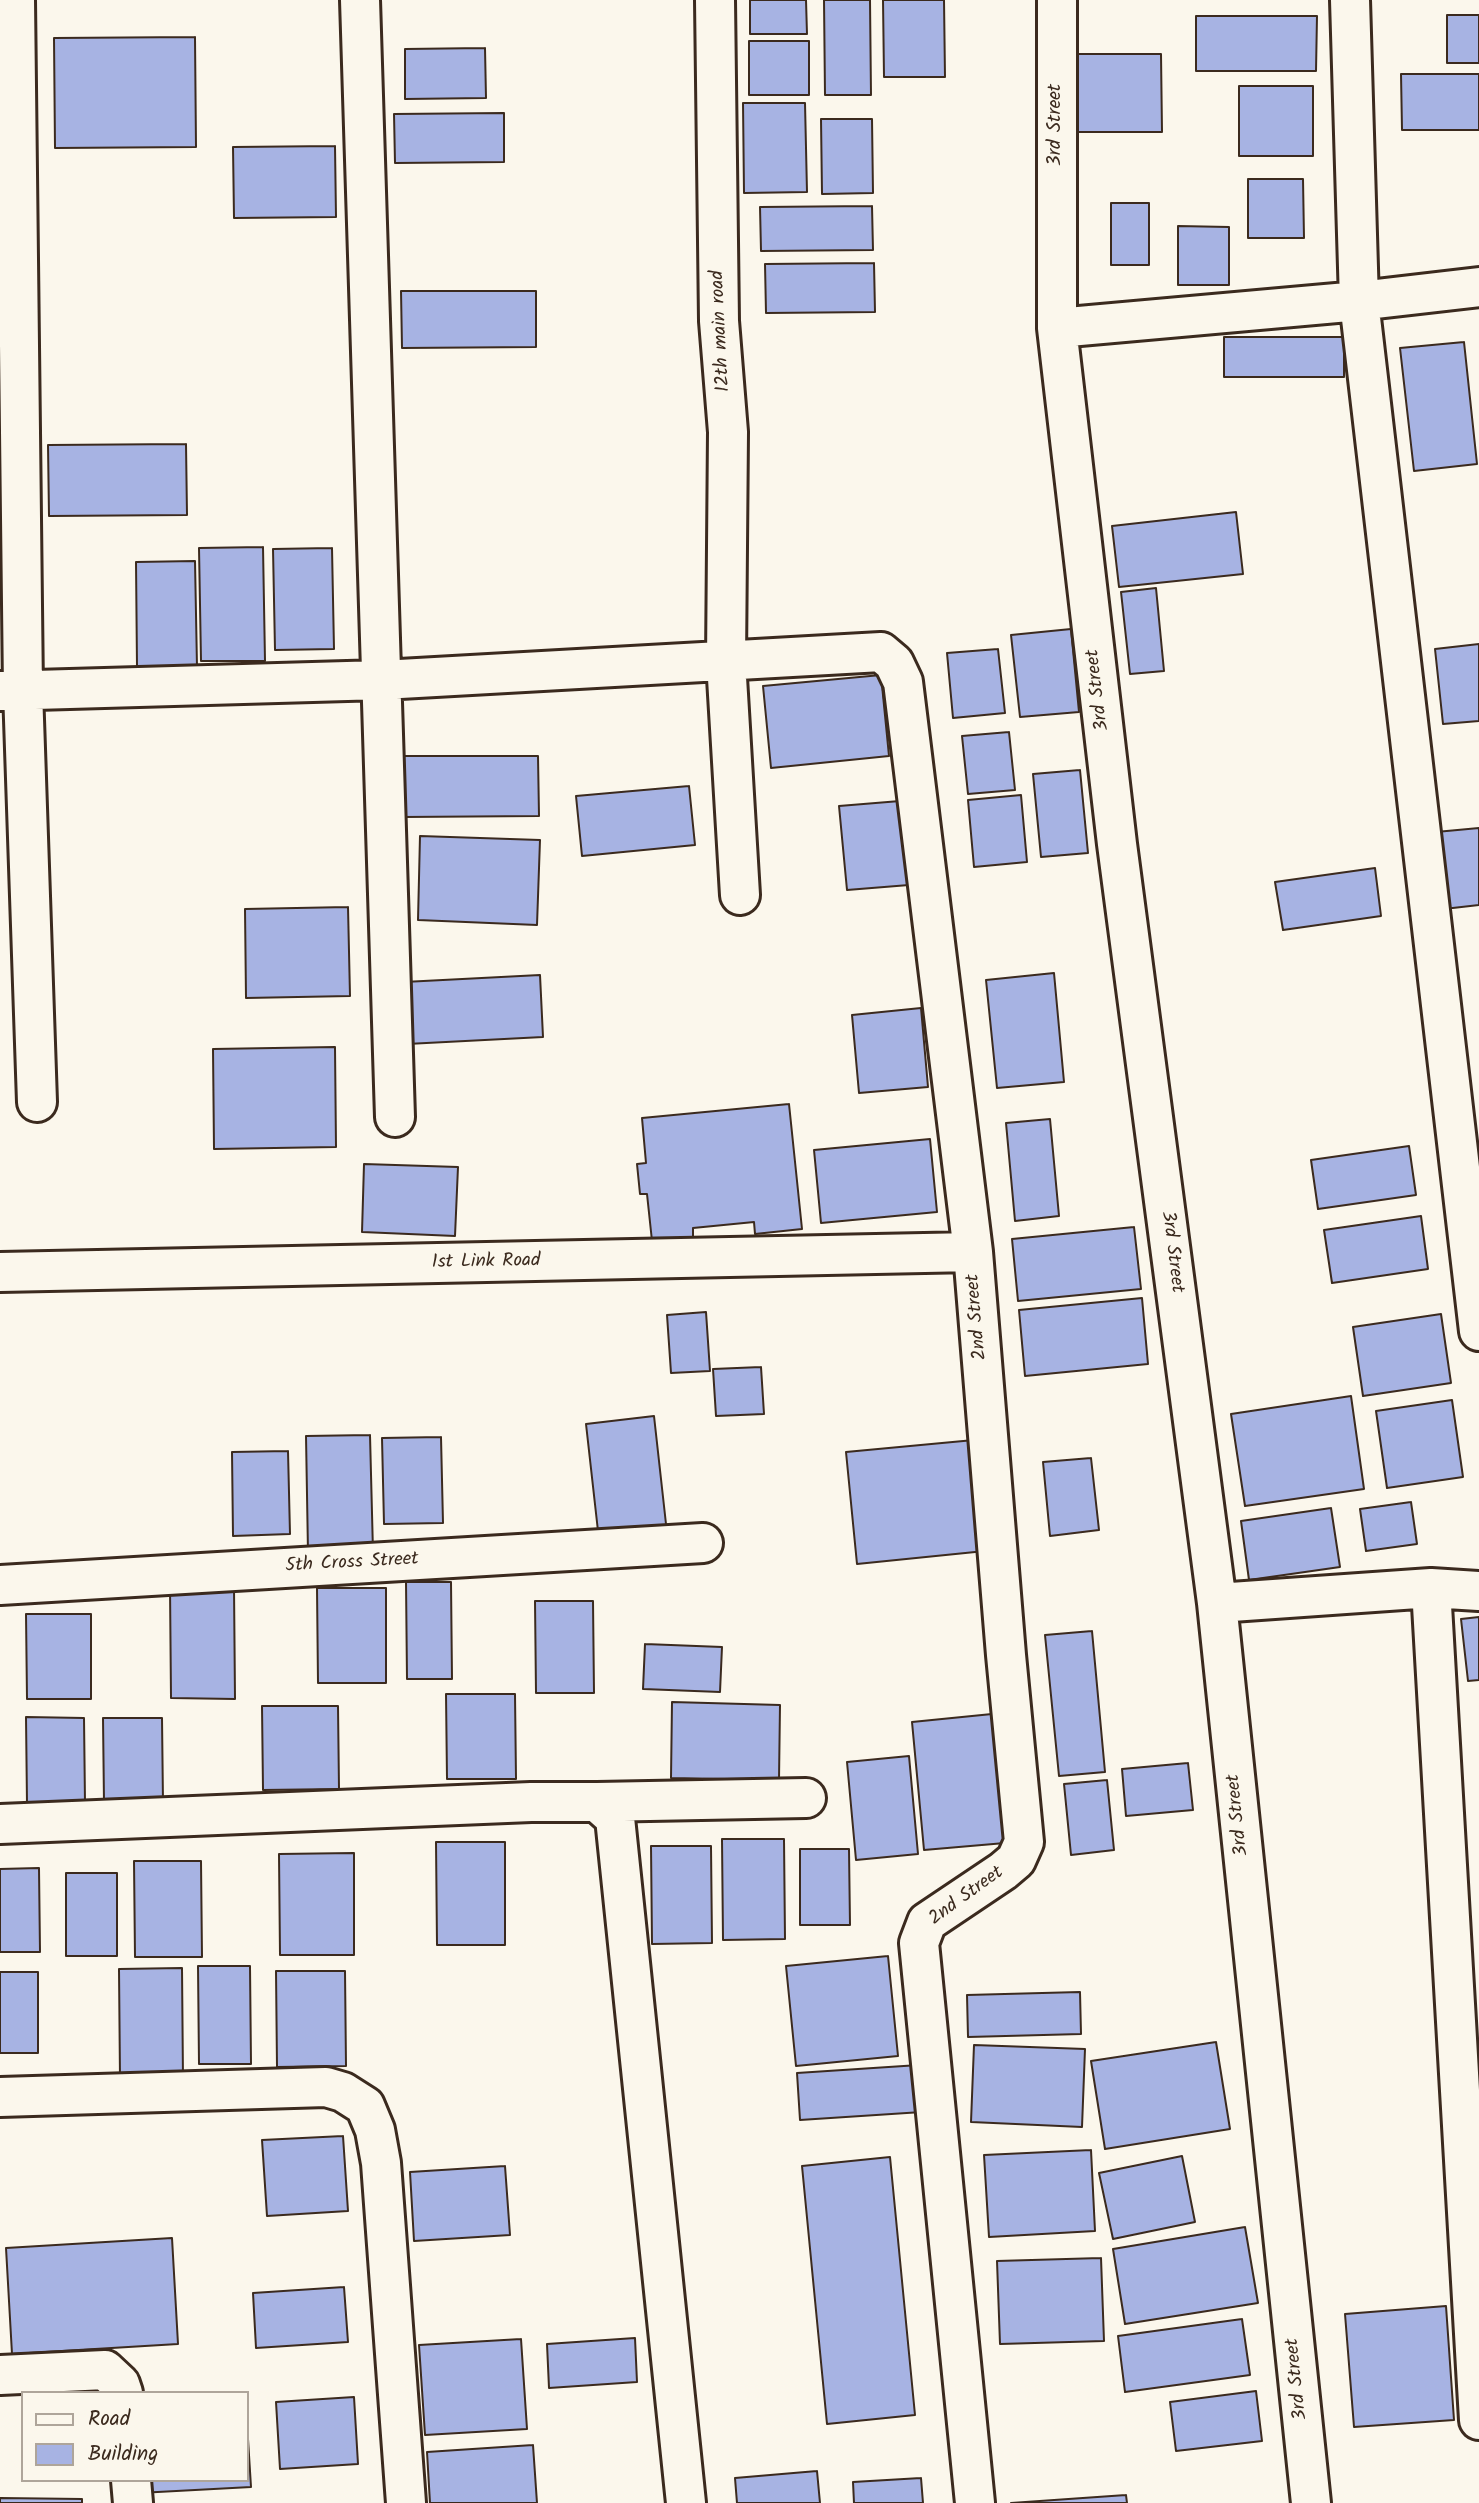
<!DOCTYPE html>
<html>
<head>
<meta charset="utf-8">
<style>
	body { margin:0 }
	#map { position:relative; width:1479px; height:2503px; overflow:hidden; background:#fbf7ec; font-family:Kalam,sans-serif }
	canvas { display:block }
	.legend { position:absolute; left:21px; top:2391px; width:228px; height:91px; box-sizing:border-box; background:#fbf7ec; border:2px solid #aea59a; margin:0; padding:9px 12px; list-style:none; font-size:21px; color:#3b2a1e }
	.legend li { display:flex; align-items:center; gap:14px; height:35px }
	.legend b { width:35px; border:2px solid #aea59a }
</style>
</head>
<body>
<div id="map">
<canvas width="1479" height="2503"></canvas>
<ul class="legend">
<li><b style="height:9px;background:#fbf7ec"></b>Road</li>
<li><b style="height:19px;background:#a7b3e3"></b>Building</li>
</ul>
</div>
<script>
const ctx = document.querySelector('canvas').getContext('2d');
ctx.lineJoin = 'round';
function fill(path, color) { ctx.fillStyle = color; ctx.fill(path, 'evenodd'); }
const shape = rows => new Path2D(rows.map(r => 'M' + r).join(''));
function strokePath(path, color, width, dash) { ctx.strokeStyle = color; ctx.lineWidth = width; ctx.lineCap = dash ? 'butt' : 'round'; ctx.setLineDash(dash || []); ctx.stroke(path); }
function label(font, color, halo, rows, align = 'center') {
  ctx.font = font + ' Kalam,sans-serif'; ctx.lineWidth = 5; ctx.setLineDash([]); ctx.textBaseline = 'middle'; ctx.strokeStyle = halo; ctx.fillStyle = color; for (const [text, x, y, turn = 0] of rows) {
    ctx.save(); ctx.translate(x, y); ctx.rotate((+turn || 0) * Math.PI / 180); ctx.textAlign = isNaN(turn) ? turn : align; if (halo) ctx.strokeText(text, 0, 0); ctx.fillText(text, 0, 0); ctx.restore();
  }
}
const building = shape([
	[750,0,806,0,807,34,750,34,750,0],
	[824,0,870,0,871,95,825,95,824,0],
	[883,0,944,0,945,77,884,77,883,0],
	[1447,15,1479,15,1479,63,1447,63,1447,15],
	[1196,16,1317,16,1316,71,1196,71,1196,16],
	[195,37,196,147,55,148,54,38,195,37],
	[749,41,809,41,809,95,749,95,749,41],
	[485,48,486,98,405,99,405,49,485,48],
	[1076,54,1161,54,1162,132,1076,132,1076,54],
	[1401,74,1479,74,1479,130,1402,130,1401,74],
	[1239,86,1313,86,1313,156,1239,156,1239,86],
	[743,103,805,103,807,192,744,193,743,103],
	[504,113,504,162,395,163,394,114,504,113],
	[821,119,872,119,873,193,822,194,821,119],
	[335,146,336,217,234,218,233,147,335,146],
	[1248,179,1303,179,1304,238,1248,238,1248,179],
	[1111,203,1149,203,1149,265,1111,265,1111,203],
	[872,206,873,250,761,251,760,207,872,206],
	[1178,226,1229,227,1229,285,1178,285,1178,226],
	[874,263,875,312,766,313,765,264,874,263],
	[401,291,536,291,536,347,402,348,401,291],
	[1224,337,1344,337,1344,377,1224,377,1224,337],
	[1464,342,1477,464,1414,471,1400,348,1464,342],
	[186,444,187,515,49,516,48,445,186,444],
	[1236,512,1243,574,1119,587,1112,526,1236,512],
	[263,547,265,661,201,661,199,548,263,547],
	[332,548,334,649,275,650,273,549,332,548],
	[195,561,197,667,137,667,136,562,195,561],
	[1156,588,1164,671,1130,674,1121,592,1156,588],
	[1071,629,1079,712,1020,717,1011,635,1071,629],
	[1479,644,1479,721,1443,724,1435,649,1479,644],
	[998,649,1005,713,953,718,947,653,998,649],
	[881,675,889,756,771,768,763,686,881,675],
	[1009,732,1015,790,968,794,962,736,1009,732],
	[402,756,538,756,539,816,403,817,402,756],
	[1080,770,1088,853,1041,857,1033,774,1080,770],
	[689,786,695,845,582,856,576,796,689,786],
	[1021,795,1027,862,974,867,968,800,1021,795],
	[900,801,909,885,847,890,839,806,900,801],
	[1479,828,1479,905,1444,909,1436,832,1479,828],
	[420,836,540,840,537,925,418,920,420,836],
	[1375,868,1381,916,1283,930,1275,882,1375,868],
	[348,907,350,996,246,998,245,909,348,907],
	[1054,973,1064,1082,997,1088,986,980,1054,973],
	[540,975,543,1037,407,1044,404,982,540,975],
	[921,1008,928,1087,859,1093,852,1015,921,1008],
	[335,1047,336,1147,214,1149,213,1049,335,1047],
	[789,1104,802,1229,755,1234,754,1222,693,1228,693,1237,652,1241,647,1194,640,1194,637,1164,646,1163,642,1118,789,1104],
	[1050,1119,1059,1216,1015,1221,1006,1123,1050,1119],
	[930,1139,937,1212,821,1223,814,1150,930,1139],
	[1409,1146,1416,1195,1318,1209,1311,1160,1409,1146],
	[364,1164,458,1167,455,1236,362,1232,364,1164],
	[1421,1216,1428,1269,1332,1283,1324,1230,1421,1216],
	[1134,1227,1141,1289,1018,1301,1012,1239,1134,1227],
	[1142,1298,1148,1364,1025,1376,1019,1310,1142,1298],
	[706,1312,710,1371,671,1373,667,1315,706,1312],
	[1441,1314,1451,1383,1363,1396,1353,1327,1441,1314],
	[761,1367,764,1414,716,1416,713,1369,761,1367],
	[1351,1396,1364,1489,1245,1506,1231,1414,1351,1396],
	[1452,1400,1463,1477,1387,1488,1376,1411,1452,1400],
	[654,1416,667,1533,599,1540,586,1424,654,1416],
	[370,1435,373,1552,308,1553,306,1436,370,1435],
	[441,1437,443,1523,384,1524,382,1438,441,1437],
	[974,1440,985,1551,857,1564,846,1452,974,1440],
	[288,1451,290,1534,233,1536,232,1452,288,1451],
	[1091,1458,1099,1530,1050,1536,1043,1462,1091,1458],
	[1411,1502,1417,1544,1366,1551,1360,1509,1411,1502],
	[1331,1508,1340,1567,1249,1580,1241,1521,1331,1508],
	[406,1582,451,1582,452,1679,407,1679,406,1582],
	[170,1587,234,1587,235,1699,171,1698,170,1587],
	[317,1588,386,1588,386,1683,318,1683,317,1588],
	[535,1601,593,1601,594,1693,536,1693,535,1601],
	[26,1614,91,1614,91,1699,27,1699,26,1614],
	[1479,1617,1479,1680,1468,1681,1461,1619,1479,1617],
	[1092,1631,1105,1772,1059,1776,1045,1635,1092,1631],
	[645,1644,722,1647,720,1692,643,1689,645,1644],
	[446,1694,515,1694,516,1779,447,1779,446,1694],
	[672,1702,780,1705,779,1780,671,1778,672,1702],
	[262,1706,338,1706,339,1789,263,1790,262,1706],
	[992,1714,1005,1843,924,1850,912,1722,992,1714],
	[26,1717,84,1718,85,1803,27,1804,26,1717],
	[103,1718,162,1718,163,1803,104,1803,103,1718],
	[909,1756,918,1854,856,1860,847,1762,909,1756],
	[1188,1763,1193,1810,1126,1816,1122,1769,1188,1763],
	[1107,1780,1114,1850,1071,1855,1064,1784,1107,1780],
	[722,1839,784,1839,785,1939,723,1940,722,1839],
	[436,1842,505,1842,505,1945,437,1945,436,1842],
	[651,1846,711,1846,712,1943,652,1944,651,1846],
	[800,1849,849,1849,850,1925,800,1925,800,1849],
	[354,1853,354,1955,280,1955,279,1854,354,1853],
	[134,1861,201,1861,202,1957,135,1957,134,1861],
	[39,1868,40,1952,0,1952,0,1869,39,1868],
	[66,1873,117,1873,117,1956,66,1956,66,1873],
	[888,1956,898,2056,796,2066,786,1966,888,1956],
	[198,1966,250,1966,251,2064,199,2064,198,1966],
	[182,1968,183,2079,120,2079,119,1969,182,1968],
	[276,1971,345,1971,346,2066,277,2067,276,1971],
	[0,1972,38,1972,38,2053,0,2053,0,1972],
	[1080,1992,1081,2034,968,2037,967,1995,1080,1992],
	[1216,2042,1230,2129,1105,2149,1091,2061,1216,2042],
	[974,2045,1085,2049,1082,2127,971,2122,974,2045],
	[919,2065,922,2112,800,2120,797,2073,919,2065],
	[343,2136,348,2211,267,2216,262,2140,343,2136],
	[1091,2150,1095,2231,989,2237,984,2155,1091,2150],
	[1182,2156,1195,2222,1113,2239,1099,2173,1182,2156],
	[890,2157,915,2415,827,2424,802,2166,890,2157],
	[505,2166,510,2235,414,2241,410,2172,505,2166],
	[1245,2227,1258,2303,1125,2324,1113,2249,1245,2227],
	[172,2238,178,2344,12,2354,6,2248,172,2238],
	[1101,2258,1104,2341,1000,2344,997,2261,1101,2258],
	[344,2287,348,2342,256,2348,253,2293,344,2287],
	[1446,2306,1454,2420,1354,2427,1345,2314,1446,2306],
	[1242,2319,1250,2375,1125,2392,1118,2336,1242,2319],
	[635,2338,637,2382,549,2388,547,2344,635,2338],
	[521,2339,527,2429,425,2435,419,2345,521,2339],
	[1256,2391,1262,2441,1176,2451,1170,2402,1256,2391],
	[354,2397,358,2464,280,2469,276,2402,354,2397],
	[247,2423,251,2487,139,2493,138,2480,247,2480,247,2423],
	[533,2445,537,2503,430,2503,427,2452,533,2445],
	[817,2471,820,2503,737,2503,735,2478,817,2471],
	[921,2478,923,2503,854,2503,853,2482,921,2478],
	[1126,2495,1127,2503,1011,2503,1126,2495],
	[0,2498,82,2499,82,2503,0,2503,0,2498]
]);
fill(building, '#a7b3e3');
strokePath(building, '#3b2a1e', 2);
const minor = shape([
	[15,0,23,690,37,1102],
	[360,0,395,1117],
	[715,0,719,321,728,432,726,661,740,895],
	[1057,0,1057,328,1117,844,1217,1603,1311,2503],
	[1350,0,1359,301,1479,1331],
	[1057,328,1359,301,1479,287],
	[0,691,382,680,881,652,894,663,903,682,973,1252,1006,1655,1024,1842,1016,1860,1003,1871,927,1922,919,1943,975,2503],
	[0,1272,973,1252],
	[0,1585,703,1543],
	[1431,1588,1479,2420],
	[1217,1603,1431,1588,1479,1591],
	[597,1802,806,1798],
	[0,1824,531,1802,597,1802,615,1818,686,2503],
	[0,2097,326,2087,343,2092,365,2106,375,2130,381,2163,406,2503],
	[0,2375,105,2370,120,2384,123,2393],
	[131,2480,133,2503]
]);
strokePath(minor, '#3b2a1e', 44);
strokePath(minor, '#fbf7ec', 38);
label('19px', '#3b2a1e', '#fbf7ec', [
	["3rd Street",1057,125,-90],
	["12th main road",722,331,-93],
	["3rd Street",1099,690,-97],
	["3rd Street",1171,1252,83],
	["1st Link Road",486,1263,-1],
	["2nd Street",978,1317,-95],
	["5th Cross Street",352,1564,-3],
	["3rd Street",1239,1815,-96],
	["2nd Street",967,1897,-36],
	["3rd Street",1298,2379,-96]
]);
</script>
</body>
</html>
